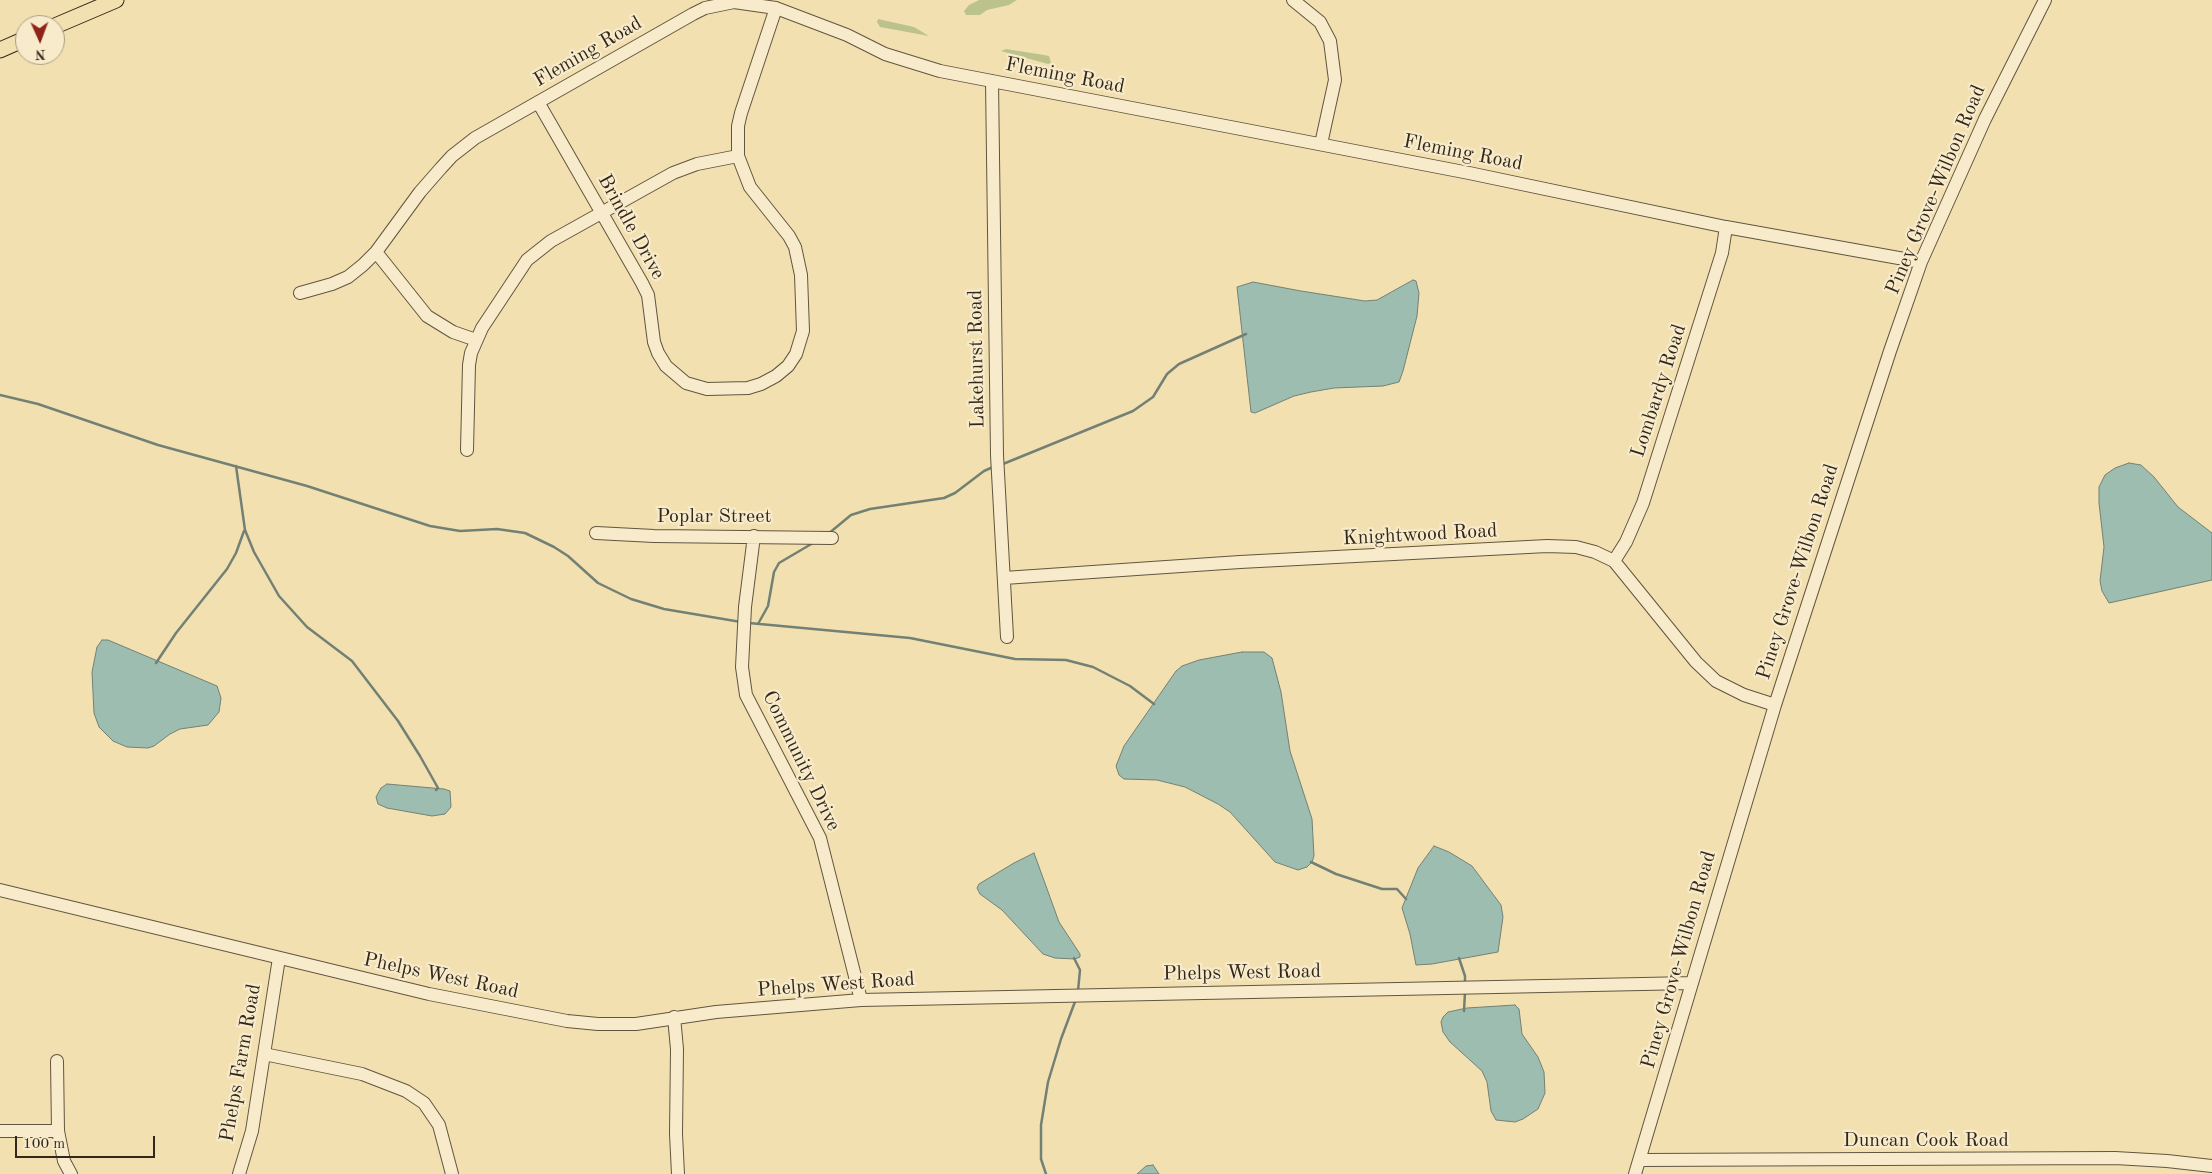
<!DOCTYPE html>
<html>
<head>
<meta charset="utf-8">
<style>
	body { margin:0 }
	#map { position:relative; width:2212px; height:1174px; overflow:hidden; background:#f3e0b1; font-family:"Old Standard TT",serif }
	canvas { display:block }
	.north { position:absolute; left:15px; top:15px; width:50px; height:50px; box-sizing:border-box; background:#f7ebcc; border:1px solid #a89d84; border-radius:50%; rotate:178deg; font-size:14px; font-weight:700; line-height:20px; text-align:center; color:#322719 }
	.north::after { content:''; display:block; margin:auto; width:18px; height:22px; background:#8f2418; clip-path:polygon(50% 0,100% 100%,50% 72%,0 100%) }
	.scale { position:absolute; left:15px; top:1136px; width:140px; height:22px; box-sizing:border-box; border:2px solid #322719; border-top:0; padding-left:6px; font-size:15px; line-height:18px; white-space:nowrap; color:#322719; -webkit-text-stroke:4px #f7ebcc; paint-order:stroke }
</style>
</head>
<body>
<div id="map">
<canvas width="2212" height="1174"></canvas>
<div class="north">N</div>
<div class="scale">100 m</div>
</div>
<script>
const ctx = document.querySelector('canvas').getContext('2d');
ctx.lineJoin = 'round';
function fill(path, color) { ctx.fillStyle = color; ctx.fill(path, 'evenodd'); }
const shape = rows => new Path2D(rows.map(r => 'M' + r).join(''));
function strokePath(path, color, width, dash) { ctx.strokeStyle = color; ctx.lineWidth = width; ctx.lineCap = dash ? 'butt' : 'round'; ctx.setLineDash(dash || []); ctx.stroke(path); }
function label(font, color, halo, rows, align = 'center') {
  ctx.font = font + ' "Old Standard TT",serif'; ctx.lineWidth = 4.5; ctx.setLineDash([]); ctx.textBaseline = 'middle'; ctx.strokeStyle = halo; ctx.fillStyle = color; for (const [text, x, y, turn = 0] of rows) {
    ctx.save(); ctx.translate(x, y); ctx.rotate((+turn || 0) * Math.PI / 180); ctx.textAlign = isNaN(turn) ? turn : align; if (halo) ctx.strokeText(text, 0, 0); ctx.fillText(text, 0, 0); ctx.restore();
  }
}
fill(shape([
	[979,0,1017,0,1009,5,987,10,980,15,966,15,964,11,969,5],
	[878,19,914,27,929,36,880,27,877,22],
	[1006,49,1044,55,1049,56,1051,63,1048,64,1001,51]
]), '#bcc28b');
const water = shape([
	[1413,280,1416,281,1419,293,1417,316,1403,371,1399,382,1383,386,1334,388,1311,392,1294,396,1255,413,1251,412,1237,287,1253,282,1301,291,1365,301,1377,300,1413,280],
	[2129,463,2141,465,2154,477,2178,507,2212,533,2212,580,2109,603,2102,591,2100,581,2104,547,2099,503,2099,487,2105,475,2115,468,2129,463],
	[102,640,108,640,217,686,221,698,219,712,208,725,180,729,170,734,154,746,148,748,127,747,113,741,99,727,94,713,92,672,97,647,102,640],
	[1242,652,1264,652,1272,658,1281,692,1290,751,1312,819,1314,856,1312,862,1307,867,1298,870,1275,862,1230,812,1218,804,1185,787,1157,780,1124,779,1119,775,1116,766,1124,746,1176,671,1182,666,1199,660,1242,652],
	[387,784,444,789,450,791,451,807,445,814,432,816,387,808,378,804,376,797,381,788,387,784],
	[1434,846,1449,852,1472,866,1501,905,1503,917,1498,952,1432,964,1416,965,1410,934,1402,908,1418,868,1434,846],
	[1034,853,1059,922,1080,954,1080,957,1075,959,1055,958,1043,954,1002,910,980,894,977,888,979,884,1014,863,1034,853],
	[1515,1005,1519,1009,1522,1034,1538,1057,1544,1072,1545,1093,1538,1109,1523,1119,1515,1122,1496,1120,1491,1111,1487,1082,1482,1071,1450,1042,1443,1032,1441,1022,1443,1017,1448,1012,1467,1008,1515,1005],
	[1153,1165,1159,1174,1137,1174,1146,1166,1153,1165]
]);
fill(water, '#9cbdb0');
strokePath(water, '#728174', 1);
strokePath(shape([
	[0,395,38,404,158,445,307,486,430,526,460,531,497,529,525,533,554,547,568,556,598,583,631,599,664,609,741,622],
	[1003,464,1133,411,1153,397,1167,374,1179,364,1246,334],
	[236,466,245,530,254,552,279,596,307,627,352,661,398,721,420,756,438,788,436,790],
	[828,534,851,515,870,509,944,498,955,493,984,471,993,467],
	[749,623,910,638,1015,659,1066,660,1093,667,1130,686,1154,704],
	[758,624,768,606,774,572,779,563,813,543],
	[156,663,176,633,227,569,236,553,244,531],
	[1311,862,1336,874,1382,889,1397,889,1406,899],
	[1074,958,1080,970,1078,991],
	[1459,958,1465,976,1465,984],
	[1464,1011,1465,992],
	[1046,1174,1041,1159,1041,1125,1048,1082,1061,1039,1076,999]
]), '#728174', 2.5);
const minor = shape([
	[1293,0,1320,22,1330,41,1335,80,1321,144],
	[992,81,997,455,1007,637],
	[538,102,642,283,648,295,654,342,658,353,666,366,686,383,707,389,748,388,761,384,776,376,788,366,796,354,803,331,801,275,795,247,789,236,750,187,738,156,738,126,741,113,776,8],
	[376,252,427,316,453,332,476,340],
	[300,293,332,284,348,277,363,265,376,252,420,192,441,168,452,156,475,138,693,14,705,8,734,2,776,8,847,35,885,54,940,71,1469,173,1726,227,1921,262],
	[467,450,469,365,471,353,482,328,527,260,551,241,673,173,697,164,738,156],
	[596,533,654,536,832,538],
	[754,536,745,607,742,667,746,695,820,838,861,1000],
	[1614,561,1626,542,1643,503,1722,253,1726,227],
	[1004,578,1240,562,1547,546,1576,547,1595,552,1614,561,1696,662,1716,681,1744,695,1775,705],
	[0,890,429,994,567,1021,598,1024,636,1024,716,1012,861,1000,1691,983],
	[674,1017,677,1049,676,1134,678,1174],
	[264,1054,362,1074,406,1091,424,1103,439,1125,452,1174],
	[57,1061,58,1131,64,1161,71,1174],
	[0,1131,58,1131],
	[1641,1160,2115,1158,2167,1161,2212,1166],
	[239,1174,252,1131,279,958],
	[1635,1174,1775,705,1890,351,1921,262,1985,119,2045,0]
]);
const major = shape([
	[55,26,116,0],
	[0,50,25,39]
]);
strokePath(minor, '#62553f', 14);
strokePath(major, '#322719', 17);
strokePath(minor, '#f7ebcc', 12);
strokePath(major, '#f3e0b1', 15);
label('20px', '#322719', '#f7ebcc', [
	["Fleming Road",588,52,-30],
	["Fleming Road",1065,76,11],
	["Fleming Road",1463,153,11],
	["Piney Grove-Wilbon Road",1936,190,-67],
	["Brindle Drive",631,227,61],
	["Lakehurst Road",977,359,-91],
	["Lombardy Road",1659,391,-72],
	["Poplar Street",714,517],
	["Knightwood Road",1420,535,-3],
	["Piney Grove-Wilbon Road",1798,572,-72],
	["Community Drive",801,761,64],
	["Piney Grove-Wilbon Road",1679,960,-74],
	["Phelps West Road",1242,973,-1],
	["Phelps West Road",441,976,12],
	["Phelps West Road",836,985,-4],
	["Phelps Farm Road",241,1063,-80],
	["Duncan Cook Road",1926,1141]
]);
</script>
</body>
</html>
